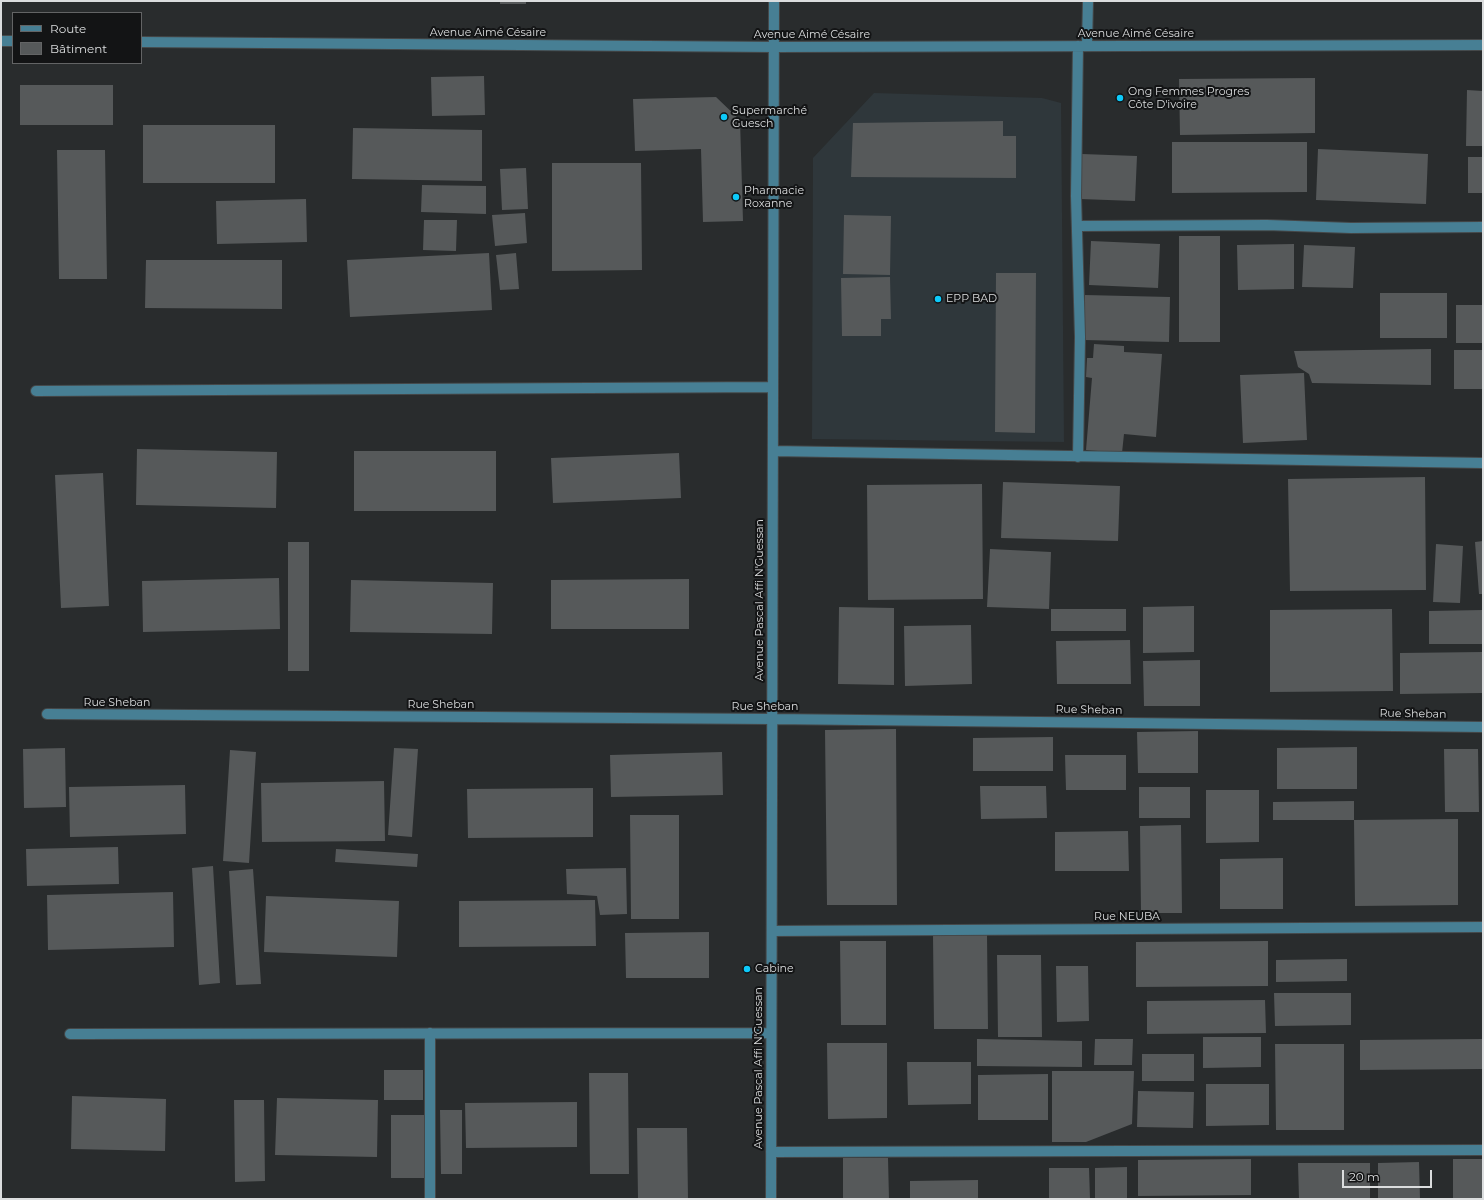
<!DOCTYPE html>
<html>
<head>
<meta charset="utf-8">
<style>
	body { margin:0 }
	#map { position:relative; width:1484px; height:1200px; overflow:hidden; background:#292c2d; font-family:Montserrat,sans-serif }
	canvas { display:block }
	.frame { position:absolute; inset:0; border:2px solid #dbddde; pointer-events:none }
	.legend { position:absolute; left:12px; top:12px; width:130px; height:52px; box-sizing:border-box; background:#131415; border:1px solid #636465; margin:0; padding:5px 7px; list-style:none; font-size:12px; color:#dbddde }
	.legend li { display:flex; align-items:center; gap:8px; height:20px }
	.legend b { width:20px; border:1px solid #636465 }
	.scale { position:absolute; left:1342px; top:1170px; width:90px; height:18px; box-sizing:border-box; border:2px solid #dbddde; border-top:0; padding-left:5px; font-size:12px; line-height:14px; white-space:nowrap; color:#dbddde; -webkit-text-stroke:3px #131415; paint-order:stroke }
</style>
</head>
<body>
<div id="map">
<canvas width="1484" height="1200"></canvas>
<div class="frame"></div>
<ul class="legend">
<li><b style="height:5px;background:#477f94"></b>Route</li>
<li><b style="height:11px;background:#56595a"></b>Bâtiment</li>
</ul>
<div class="scale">20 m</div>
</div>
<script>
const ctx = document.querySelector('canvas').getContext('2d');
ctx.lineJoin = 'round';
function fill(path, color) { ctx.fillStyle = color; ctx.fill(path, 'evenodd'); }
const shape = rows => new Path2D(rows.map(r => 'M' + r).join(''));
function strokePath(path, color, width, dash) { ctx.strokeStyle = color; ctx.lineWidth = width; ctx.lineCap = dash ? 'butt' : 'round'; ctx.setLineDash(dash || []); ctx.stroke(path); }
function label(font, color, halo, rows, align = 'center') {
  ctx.font = font + ' Montserrat,sans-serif'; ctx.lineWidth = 4; ctx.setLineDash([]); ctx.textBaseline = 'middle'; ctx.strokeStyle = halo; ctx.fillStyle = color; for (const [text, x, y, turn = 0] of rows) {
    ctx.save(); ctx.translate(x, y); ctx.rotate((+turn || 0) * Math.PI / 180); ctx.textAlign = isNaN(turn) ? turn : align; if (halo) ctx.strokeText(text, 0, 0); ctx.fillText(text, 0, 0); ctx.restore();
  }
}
fill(shape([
	[874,93,1042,98,1061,103,1064,442,812,439,813,158]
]), '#2f373b');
fill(shape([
	[500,1,526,1,526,4,500,4],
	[484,76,485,115,432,116,431,77],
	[1315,78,1315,133,1180,135,1179,79],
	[20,85,113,85,113,125,20,125],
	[1467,90,1483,91,1483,146,1466,146],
	[716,97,740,120,743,221,703,222,701,149,635,151,633,99],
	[1003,121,1003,136,1016,136,1016,178,851,177,853,123],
	[143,125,275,125,275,183,143,183],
	[353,128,482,130,482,181,352,179],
	[1172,142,1307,142,1307,192,1172,193],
	[1318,149,1428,154,1426,204,1316,200],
	[57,150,105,150,107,279,59,279],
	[1082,154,1137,156,1135,201,1080,199],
	[1468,157,1483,157,1483,193,1468,193],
	[552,163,641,163,642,270,552,271],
	[526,168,528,209,502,210,500,169],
	[422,185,486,186,486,214,421,212],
	[306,199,307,242,217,244,216,201],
	[525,213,527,243,495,246,492,215],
	[844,215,891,216,890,275,843,274],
	[424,220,457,220,456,251,423,250],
	[1179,236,1220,236,1220,342,1179,342],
	[1091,241,1160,244,1158,288,1089,285],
	[1294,244,1294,289,1238,290,1237,245],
	[1304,245,1355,247,1353,288,1302,287],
	[489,253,492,310,350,317,347,260],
	[516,253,519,289,500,290,496,255],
	[146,260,282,260,282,309,145,308],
	[996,273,1036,273,1035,433,995,432],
	[890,277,891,319,881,319,881,336,842,336,841,278],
	[1380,293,1447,293,1447,338,1380,338],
	[1085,295,1170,297,1169,342,1084,340],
	[1456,305,1483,305,1483,343,1456,343],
	[1094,344,1124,346,1124,352,1162,354,1156,437,1124,434,1122,453,1086,450,1092,378,1086,377,1087,358,1093,358],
	[1431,349,1431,385,1312,383,1309,374,1298,367,1294,351],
	[1454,350,1483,350,1483,389,1454,389],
	[1304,373,1307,440,1243,443,1240,375],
	[137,449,277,452,276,508,136,505],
	[354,451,496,451,496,511,354,511],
	[679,453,681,498,553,503,551,458],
	[103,473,109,606,61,608,55,475],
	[1425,477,1426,590,1290,591,1288,479],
	[1003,482,1120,486,1118,541,1001,538],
	[982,484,983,599,868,600,867,485],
	[1483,541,1483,594,1479,594,1475,542],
	[288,542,309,542,309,671,288,671],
	[1436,544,1463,546,1460,603,1433,602],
	[990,549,1051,552,1049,609,987,607],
	[279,578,280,629,143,632,142,581],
	[689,579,689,629,551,629,551,580],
	[351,580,493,583,492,634,350,632],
	[1194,606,1194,652,1143,653,1143,607],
	[839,607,894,608,894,685,838,684],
	[1051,609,1126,609,1126,631,1051,631],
	[1392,609,1393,691,1270,692,1270,610],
	[1483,610,1483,644,1429,644,1429,611],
	[971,625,972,684,905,686,904,626],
	[1130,640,1131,684,1057,684,1056,641],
	[1483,652,1483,693,1400,694,1400,653],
	[1200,660,1200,706,1144,706,1143,661],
	[896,729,897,905,827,905,825,730],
	[1198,731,1198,773,1138,773,1137,732],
	[1053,737,1053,771,973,771,973,738],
	[1357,747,1357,789,1277,789,1277,748],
	[65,748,66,807,24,808,23,749],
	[394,748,418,749,412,837,388,835],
	[1444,749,1478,749,1479,812,1445,812],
	[230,750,256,752,249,863,223,861],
	[722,752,723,795,611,797,610,755],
	[1065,755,1126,755,1126,790,1066,790],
	[384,781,385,841,262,842,261,783],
	[185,785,186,834,70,837,69,787],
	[980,786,1046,786,1047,818,981,819],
	[1139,787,1190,787,1190,818,1139,818],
	[593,788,593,837,468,838,467,789],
	[1206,790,1259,790,1259,842,1206,843],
	[1354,801,1354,820,1273,820,1273,802],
	[630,815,679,815,679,919,631,919],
	[1458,819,1458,905,1355,906,1354,820],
	[1181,825,1182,913,1141,913,1140,826],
	[1128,831,1129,871,1055,871,1055,832],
	[118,847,119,884,27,886,26,849],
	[336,849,418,854,417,867,335,862],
	[1283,858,1283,909,1220,909,1220,859],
	[213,866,220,983,199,985,192,868],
	[626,868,627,914,600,915,597,896,567,894,566,869],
	[253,869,261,984,236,985,229,871],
	[173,892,174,947,48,950,47,895],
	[266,896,399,901,397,957,264,952],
	[595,900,596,946,459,947,459,901],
	[709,932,709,978,626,978,625,933],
	[987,934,988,1029,934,1029,933,935],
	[840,941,886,941,886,1025,841,1025],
	[1268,941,1268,986,1136,987,1136,942],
	[997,955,1041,955,1042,1037,998,1037],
	[1347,959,1347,981,1276,982,1276,960],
	[1056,966,1088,966,1089,1021,1057,1022],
	[1274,993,1351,993,1351,1025,1275,1026],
	[1265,1000,1266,1033,1147,1034,1147,1001],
	[1203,1037,1261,1037,1261,1067,1203,1068],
	[977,1039,1082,1041,1082,1067,977,1066],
	[1095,1039,1133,1039,1132,1065,1094,1065],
	[1483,1039,1483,1069,1360,1070,1360,1040],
	[827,1043,887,1043,887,1118,828,1119],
	[1275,1044,1344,1044,1344,1130,1276,1130],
	[1142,1054,1194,1054,1194,1081,1142,1081],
	[907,1062,971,1062,971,1104,908,1105],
	[384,1070,423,1070,423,1100,384,1100],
	[1052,1071,1134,1071,1132,1124,1086,1142,1052,1142],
	[589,1073,628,1073,629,1174,590,1174],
	[1048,1074,1048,1120,978,1120,978,1075],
	[1206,1084,1269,1084,1269,1125,1206,1126],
	[1138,1091,1194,1092,1193,1128,1137,1127],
	[72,1096,166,1099,165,1151,71,1149],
	[277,1098,378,1100,377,1157,275,1155],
	[234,1100,264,1100,265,1181,235,1182],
	[577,1102,577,1147,466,1148,465,1103],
	[440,1110,462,1110,462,1174,441,1174],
	[391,1115,424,1115,424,1178,391,1178],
	[637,1128,687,1128,688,1199,638,1199],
	[843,1158,888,1158,889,1199,843,1199],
	[1251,1159,1251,1195,1138,1196,1138,1160],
	[1453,1159,1483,1159,1483,1199,1453,1199],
	[1419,1162,1420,1199,1378,1199,1378,1163],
	[1298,1163,1370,1163,1370,1199,1299,1199],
	[1127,1167,1127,1199,1095,1199,1095,1168],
	[1049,1168,1089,1168,1090,1199,1049,1199],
	[978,1180,978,1199,910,1199,910,1181]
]), '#56595a');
const minor = shape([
	[1,41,13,41],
	[141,42,774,47,1483,45],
	[1078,46,1076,196,1080,337,1078,457],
	[1087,46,1088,1],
	[1077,226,1267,225,1351,228,1483,227],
	[36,391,773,387],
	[773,451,1483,463],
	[47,714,772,719,1483,727],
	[772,931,1483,927],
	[430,1033,430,1199],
	[70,1034,771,1033],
	[771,1152,1483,1150],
	[771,1199,774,1]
]);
strokePath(minor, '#454849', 12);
strokePath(minor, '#477f94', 10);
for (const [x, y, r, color] of [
	[1120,98,4,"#0dcafa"],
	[724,117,4,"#0dcafa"],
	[736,197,4,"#0dcafa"],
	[938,299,4,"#0dcafa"],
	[747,969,4,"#0dcafa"]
]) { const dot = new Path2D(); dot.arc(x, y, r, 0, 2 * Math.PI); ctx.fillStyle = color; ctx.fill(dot); strokePath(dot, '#131415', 1.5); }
label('11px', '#dbddde', '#131415', [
	["Avenue Aimé Césaire",488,33],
	["Avenue Aimé Césaire",1136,34],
	["Avenue Aimé Césaire",812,35],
	["Avenue Pascal Affi N'Guessan",760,600,-90],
	["Rue Sheban",117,703],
	["Rue Sheban",441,705],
	["Rue Sheban",765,707],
	["Rue Sheban",1089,710,1],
	["Rue Sheban",1413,714,1],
	["Rue NEUBA",1127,917],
	["Avenue Pascal Affi N'Guessan",759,1068,-90]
]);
label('11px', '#dbddde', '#131415', [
	["Ong Femmes Progres",1128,92],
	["Côte D'ivoire",1128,105],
	["Supermarché",732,111],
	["Guesch",732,124],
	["Pharmacie",744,191],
	["Roxanne",744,204],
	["EPP BAD",946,299],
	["Cabine",755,969]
], 'left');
</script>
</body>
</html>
